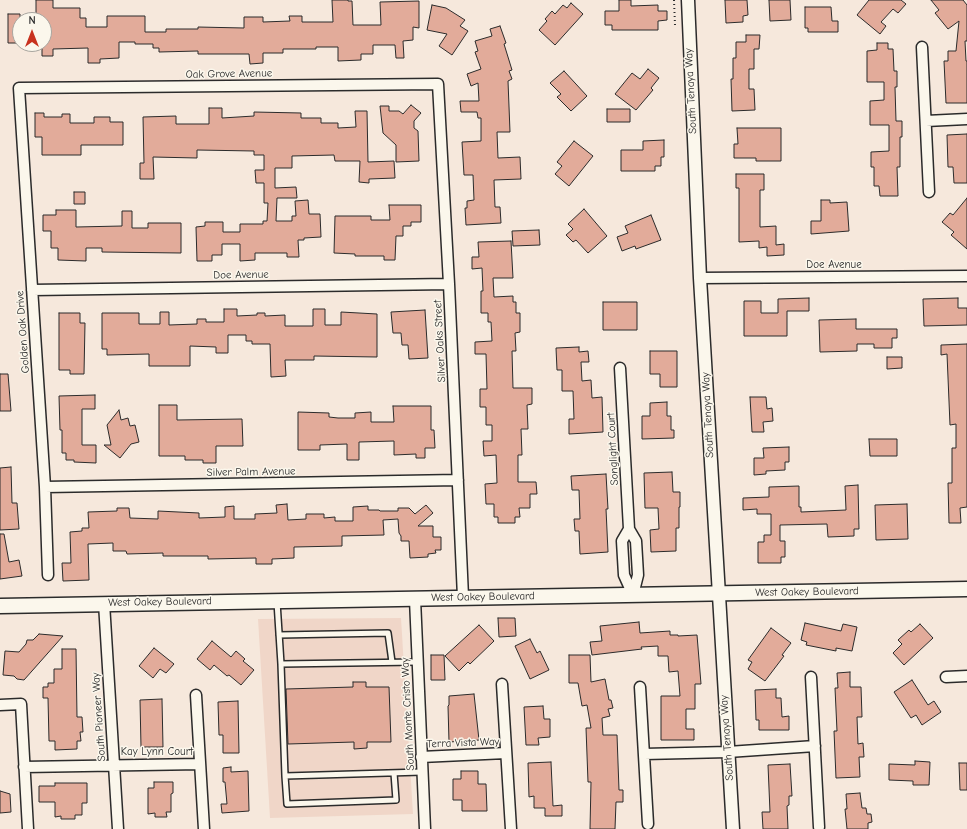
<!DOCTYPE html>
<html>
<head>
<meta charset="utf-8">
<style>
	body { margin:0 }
	#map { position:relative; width:967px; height:829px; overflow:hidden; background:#f6e8dc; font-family:"Comic Neue",sans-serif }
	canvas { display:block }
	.north { position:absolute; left:12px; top:12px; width:40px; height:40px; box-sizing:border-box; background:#fbf7ec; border:1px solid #a8a59f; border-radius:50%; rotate:0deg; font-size:11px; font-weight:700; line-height:16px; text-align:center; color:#2b2b2b }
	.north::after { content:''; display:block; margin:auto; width:14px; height:18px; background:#c8321e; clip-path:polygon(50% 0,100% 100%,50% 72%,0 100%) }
</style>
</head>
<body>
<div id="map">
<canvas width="967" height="829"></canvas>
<div class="north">N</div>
</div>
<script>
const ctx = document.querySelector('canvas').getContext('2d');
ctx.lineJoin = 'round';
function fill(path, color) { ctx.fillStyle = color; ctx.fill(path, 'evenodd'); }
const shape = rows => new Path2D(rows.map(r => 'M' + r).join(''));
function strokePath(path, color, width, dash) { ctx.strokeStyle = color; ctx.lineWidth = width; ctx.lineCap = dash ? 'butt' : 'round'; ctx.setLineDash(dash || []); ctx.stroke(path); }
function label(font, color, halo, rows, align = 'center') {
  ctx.font = font + ' "Comic Neue",sans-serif'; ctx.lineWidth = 3; ctx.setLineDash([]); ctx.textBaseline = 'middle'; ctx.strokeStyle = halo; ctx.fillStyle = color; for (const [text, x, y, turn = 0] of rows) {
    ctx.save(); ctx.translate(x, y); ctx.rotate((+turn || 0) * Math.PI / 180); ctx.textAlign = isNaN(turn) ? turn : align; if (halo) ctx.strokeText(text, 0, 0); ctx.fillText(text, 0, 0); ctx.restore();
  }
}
fill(shape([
	[401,618,413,814,270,818,258,619]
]), '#f0d6c8');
const building = shape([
	[36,0,53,0,53,8,80,8,80,18,86,18,86,27,107,27,107,16,145,16,145,32,166,32,166,29,198,29,198,27,244,28,244,17,263,17,263,22,290,21,289,16,302,16,302,22,333,22,332,0,348,0,348,1,352,1,353,25,381,25,380,2,419,1,419,28,413,27,413,40,403,41,404,58,396,58,395,45,373,45,373,54,361,54,361,60,338,61,338,47,316,47,316,49,283,49,283,53,263,53,263,63,250,64,249,54,198,54,198,51,159,52,159,48,153,48,153,44,135,44,135,42,119,42,119,58,100,59,100,63,88,63,88,48,53,49,53,56,42,56,42,44,44,44,44,20,36,20,36,0],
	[619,0,631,0,631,6,658,5,658,11,667,11,667,20,658,21,658,30,612,30,612,25,605,25,605,11,619,11,619,0],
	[725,0,747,0,748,15,743,16,743,22,726,23,725,0],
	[769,0,790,0,791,20,770,21,769,0],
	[869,0,901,0,906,4,898,13,893,9,881,22,886,26,880,34,857,15,869,0],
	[931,0,963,0,967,5,967,41,965,41,966,61,967,61,967,103,946,103,944,61,948,61,948,51,956,51,959,21,948,29,935,13,939,10,931,0],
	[571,3,583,14,555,45,539,30,547,21,545,19,552,11,555,14,563,5,567,8,571,3],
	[432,5,446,8,465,20,460,26,468,31,452,55,439,46,447,34,427,30,432,5],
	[805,7,831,7,832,21,838,21,838,32,808,32,808,28,805,28,805,7],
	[8,14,20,14,20,43,8,43,8,14],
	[500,26,506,43,504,44,512,70,509,71,512,79,508,81,510,132,497,132,498,158,520,157,521,179,494,180,495,207,500,207,501,223,466,225,465,208,467,208,467,201,474,200,473,175,464,175,462,142,481,141,481,118,478,118,477,112,461,112,460,101,479,101,478,83,471,86,467,74,481,69,475,52,478,51,475,41,492,36,490,29,500,26],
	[746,35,760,35,759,49,754,49,754,69,749,69,749,89,754,89,755,110,732,111,731,79,733,79,733,58,736,58,736,42,746,42,746,35],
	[877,43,888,43,888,49,893,49,894,71,897,71,897,87,895,87,896,121,902,121,902,137,900,137,900,167,897,167,898,196,880,196,879,186,874,186,874,167,871,167,871,152,889,151,889,125,870,125,870,101,884,100,884,82,867,82,867,51,877,50,877,43],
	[648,69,659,78,651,88,653,90,636,110,615,94,632,73,640,79,648,69],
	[564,71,587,96,571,111,557,97,561,94,550,83,564,71],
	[411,105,421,113,414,121,414,128,418,131,419,161,396,162,396,145,383,133,380,106,389,106,389,111,399,111,403,114,411,105],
	[209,108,222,108,222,118,254,116,254,112,301,113,301,118,321,118,321,123,338,123,338,128,356,127,355,111,367,111,368,162,394,161,395,178,369,179,369,183,359,182,360,161,335,161,334,155,292,156,292,168,275,168,275,188,296,187,297,198,277,198,276,221,292,221,292,216,296,216,295,201,308,200,309,214,320,214,321,237,304,238,304,240,298,240,299,257,287,257,287,253,255,253,255,260,240,261,240,244,222,244,222,255,212,255,212,261,197,261,196,227,205,226,205,222,223,222,223,232,240,232,240,224,263,224,263,221,267,221,268,203,264,203,264,183,256,183,255,170,264,170,264,155,254,155,254,151,197,150,197,158,153,157,154,179,140,179,140,163,144,163,143,117,176,116,176,124,209,124,209,108],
	[607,109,630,109,630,122,607,122,607,109],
	[35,113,44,113,44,117,62,117,62,114,70,114,70,123,94,123,94,117,110,117,110,122,123,122,123,145,81,145,81,155,42,155,42,137,35,137,35,113],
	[737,128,781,128,781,161,756,161,756,158,734,158,734,144,738,144,737,128],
	[967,134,967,183,954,183,953,167,948,167,947,135,967,134],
	[664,140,664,157,661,157,661,166,655,166,655,171,621,171,621,150,643,150,643,141,664,140],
	[574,141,593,156,569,186,555,174,562,166,557,162,574,141],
	[736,174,764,174,764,190,760,190,760,227,776,226,776,245,784,244,784,255,767,256,767,247,759,248,759,241,739,242,739,188,736,188,736,174],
	[74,192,85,192,85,204,74,204,74,192],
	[967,198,967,249,951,235,954,232,942,222,950,213,953,215,967,198],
	[821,200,830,200,830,203,847,202,849,231,811,234,811,221,821,221,821,200],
	[389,205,421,205,421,222,411,222,411,226,403,226,403,236,396,236,395,260,384,260,384,256,355,256,355,254,334,253,335,216,371,216,371,220,390,220,389,205],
	[584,209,607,236,588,253,576,240,573,242,566,235,573,229,568,224,584,209],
	[56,210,76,210,76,227,122,226,122,211,132,211,132,228,148,228,148,223,181,223,181,253,102,252,102,248,86,248,86,261,58,260,58,248,51,248,51,231,43,231,43,215,56,215,56,210],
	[651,215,661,240,636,249,635,246,622,251,617,237,628,233,625,226,651,215],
	[539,230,540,245,513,246,512,231,539,230],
	[511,241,513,278,493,278,494,297,513,296,513,302,516,302,516,313,520,313,520,332,515,333,516,351,512,351,513,388,532,388,532,404,527,405,528,429,521,429,522,455,518,455,518,482,536,482,537,494,530,494,530,508,519,508,520,517,515,517,515,523,498,523,498,517,494,517,494,504,486,504,485,484,497,483,496,455,484,456,483,441,492,441,492,425,486,425,486,407,480,407,480,389,487,389,486,354,475,354,475,342,492,341,491,322,488,322,488,313,481,313,481,291,483,291,482,268,472,269,472,257,479,257,478,242,511,241],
	[809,298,809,311,787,311,787,336,744,336,744,301,761,301,761,313,778,313,778,299,809,298],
	[958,298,958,308,967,308,967,325,924,326,923,299,958,298],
	[603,302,637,302,637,330,603,330,603,302],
	[224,309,237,309,237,316,257,315,257,313,265,313,265,316,285,315,285,326,313,326,313,309,325,309,325,325,341,325,341,312,377,314,377,357,314,356,314,360,285,360,286,376,271,377,270,344,252,344,252,341,246,341,246,335,228,335,228,353,216,353,216,347,190,346,190,366,149,366,149,354,107,355,107,349,102,349,102,313,139,313,139,324,160,324,160,312,169,312,169,325,197,324,197,319,206,319,206,322,224,322,224,309],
	[425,310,428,358,409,359,408,345,402,345,401,333,393,333,391,312,425,310],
	[59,313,80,313,80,323,85,323,84,374,70,374,70,370,59,370,59,313],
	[856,319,856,329,897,329,897,338,892,338,892,348,874,348,874,344,857,344,857,351,820,352,819,320,856,319],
	[967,344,967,507,960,508,961,523,949,523,948,483,952,483,952,448,956,448,956,424,950,425,947,354,941,355,941,345,967,344],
	[579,347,579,352,588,351,589,362,581,362,582,381,591,380,592,398,602,397,603,432,569,434,569,419,574,419,573,391,562,391,562,370,557,370,556,348,579,347],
	[650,351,677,351,677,387,660,387,660,374,650,374,650,351],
	[887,357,902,357,902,368,887,369,887,357],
	[0,374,8,374,11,411,0,411,0,374],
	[95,395,95,409,82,409,82,445,96,445,96,463,74,462,74,460,66,460,66,453,62,453,62,430,60,430,59,396,95,395],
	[750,397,766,397,767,409,772,408,773,421,763,422,764,432,752,432,750,397],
	[667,402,667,416,671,416,671,430,674,430,674,438,642,439,642,416,650,416,650,403,667,402],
	[159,405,177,405,177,420,242,419,243,446,216,446,216,463,203,463,203,460,185,460,185,456,159,456,159,405],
	[393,406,431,406,431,430,434,430,435,448,425,448,425,458,416,458,416,454,394,455,394,441,359,442,359,460,347,460,347,444,320,445,320,450,298,450,298,412,329,413,329,417,338,418,355,418,355,413,371,412,371,422,394,422,393,406],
	[119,410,121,420,128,418,130,426,135,425,139,442,131,444,120,458,104,445,111,445,107,425,119,410],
	[869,439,897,439,897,456,870,456,869,439],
	[789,447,789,462,785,462,785,470,766,471,766,474,754,475,754,458,764,458,763,448,789,447],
	[11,467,12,503,17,503,19,529,0,530,0,468,11,467],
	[672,472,673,492,680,492,680,507,679,507,679,528,676,528,676,551,651,552,650,530,659,529,658,508,645,508,644,473,672,472],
	[606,474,608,509,606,509,608,552,580,554,579,531,575,531,574,519,580,519,579,490,572,490,571,476,606,474],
	[858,485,859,529,854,529,854,536,828,537,827,524,780,525,780,541,785,541,785,557,781,557,781,563,758,563,758,542,764,542,764,535,771,535,771,514,757,514,757,509,743,510,743,498,769,497,769,487,799,486,799,507,801,507,801,512,846,510,845,486,858,485],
	[287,504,288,520,306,519,306,514,324,514,324,518,335,517,335,521,353,521,353,507,368,506,368,510,379,510,380,511,398,511,398,508,409,508,415,514,426,505,433,513,418,526,433,526,433,537,441,537,441,550,435,550,436,553,428,554,428,557,410,558,409,541,401,541,401,536,399,533,398,519,383,520,384,535,342,536,342,546,294,547,294,558,272,559,272,564,256,564,256,558,208,559,208,556,163,556,163,553,127,554,126,551,113,551,113,543,88,544,89,580,63,581,62,563,71,563,70,532,82,531,82,528,89,528,88,512,117,511,117,508,129,508,130,518,158,519,158,511,199,513,199,518,225,517,225,507,234,506,234,519,255,519,255,514,277,513,276,505,287,504],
	[907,504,908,539,876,540,875,505,907,504],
	[0,534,4,534,9,562,19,560,22,576,0,579,0,534],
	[498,618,515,618,516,636,499,637,498,618],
	[639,622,640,633,670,631,670,635,678,635,678,636,697,635,701,684,695,684,695,709,686,709,686,729,694,729,694,740,661,740,661,696,680,696,678,671,669,672,668,656,658,656,658,646,641,647,642,649,592,655,590,642,602,641,600,626,639,622],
	[805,623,841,631,843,624,857,627,852,651,836,648,836,651,806,645,807,642,801,640,805,623],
	[920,624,933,638,904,665,893,653,902,644,898,640,909,630,911,632,920,624],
	[479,625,494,641,470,664,468,662,459,671,445,656,479,625],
	[771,628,791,643,782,655,784,656,765,681,748,669,752,662,748,660,771,628],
	[39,634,63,636,24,680,17,679,14,676,3,675,5,651,19,652,26,644,27,640,33,640,39,634],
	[530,639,537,653,540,651,549,670,530,679,515,646,530,639],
	[212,641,231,657,236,651,245,659,243,661,254,670,241,685,229,675,227,676,214,665,210,670,197,659,212,641],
	[154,648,174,664,166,673,160,669,153,678,139,666,154,648],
	[62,649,76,649,77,717,82,717,83,732,80,732,81,741,77,741,77,749,55,750,55,741,49,741,48,698,43,698,43,687,48,687,48,683,54,683,54,669,62,669,62,649],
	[431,655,444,655,445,680,431,680,431,655],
	[569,655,590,655,591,682,605,679,609,700,611,700,613,708,608,709,610,716,602,718,603,735,617,735,619,790,623,790,623,802,616,802,615,829,590,829,591,782,588,782,586,728,591,728,587,705,582,706,578,683,569,683,569,655],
	[850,672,850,687,861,687,862,717,857,717,858,744,863,743,864,757,859,757,860,777,836,778,834,731,837,731,835,688,838,688,837,673,850,672],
	[912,680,928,705,934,701,941,712,922,725,916,715,911,718,894,692,912,680],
	[353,682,366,682,366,687,389,687,391,742,367,742,367,748,354,749,354,742,288,744,286,689,353,687,353,682],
	[776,689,776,698,781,698,782,717,789,716,789,730,759,730,759,720,756,720,755,690,776,689],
	[474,694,479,740,449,742,448,706,449,705,449,696,474,694],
	[162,699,163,747,141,747,140,700,162,699],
	[238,701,239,753,223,753,223,735,219,735,218,702,238,701],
	[543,706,544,719,550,719,550,737,538,738,539,745,526,745,524,707,543,706],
	[915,761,930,762,929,785,913,785,913,781,889,780,889,764,915,765,915,761],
	[551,762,553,806,562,805,562,816,545,816,545,808,534,808,534,796,529,797,528,763,551,762],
	[959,763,967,763,967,790,960,790,959,763],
	[790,764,792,796,789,796,789,805,787,806,788,829,763,829,762,812,770,812,768,765,790,764],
	[231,767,231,772,248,771,249,811,222,813,221,804,227,804,225,782,223,782,223,768,231,767],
	[461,771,478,771,478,784,486,784,487,811,462,811,462,800,453,800,453,779,461,779,461,771],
	[154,782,173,782,173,793,171,794,171,812,166,812,167,817,155,817,155,813,148,814,148,788,154,788,154,782],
	[55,783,87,783,87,803,82,803,82,815,75,815,75,819,61,819,61,816,55,817,55,802,39,802,39,786,55,786,55,783],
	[0,791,10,794,11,812,0,813,0,791],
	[860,793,862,808,866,808,867,814,871,814,872,822,868,823,868,829,847,829,845,809,847,809,846,794,860,793]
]);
fill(building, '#e2ab9a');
strokePath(building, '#2b2b2b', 1);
const service = shape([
	[277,602,281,664],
	[279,635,388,633,392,662],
	[417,662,281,664,285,776,422,772],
	[285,776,287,804,396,800,394,773]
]);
const minor = shape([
	[922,47,929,192],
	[926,121,967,119],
	[700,278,967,276],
	[32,290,449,284],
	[620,368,629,529,636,541,638,575,633,595],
	[45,487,458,480],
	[629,529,622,541,624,575,633,595],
	[48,575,45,487,19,88,438,84,449,284,463,597],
	[415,599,425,829],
	[104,603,118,829],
	[811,677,819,827],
	[946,677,967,676],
	[502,684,511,829],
	[640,687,648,824],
	[196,695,204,829],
	[0,705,21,704,28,829],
	[644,754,728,752,815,746],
	[421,757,506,753],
	[24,767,200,764]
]);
const tertiary = shape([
	[688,0,700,278,733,829]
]);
const secondary = shape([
	[0,606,967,589]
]);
strokePath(service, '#2b2b2b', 8);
strokePath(minor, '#2b2b2b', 13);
strokePath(tertiary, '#2b2b2b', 15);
strokePath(secondary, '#2b2b2b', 17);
strokePath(shape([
	[674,0,675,25]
]), '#2b2b2b', 2, [1, 3]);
strokePath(service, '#fbf7ec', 5);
strokePath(minor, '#fbf7ec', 10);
strokePath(tertiary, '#fbf7ec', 12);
strokePath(secondary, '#fbf7ec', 14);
label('11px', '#2b2b2b', '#fbf7ec', [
	["Oak Grove Avenue",229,74,-1],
	["South Tenaya Way",691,91,-93],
	["Doe Avenue",834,265],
	["Doe Avenue",241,275,-1],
	["Golden Oak Drive",23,332,-94],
	["Silver Oaks Street",440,341,-93],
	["South Tenaya Way",708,415,-93],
	["Songlight Court",613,449,-93],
	["Silver Palm Avenue",251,472,-1],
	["West Oakey Boulevard",807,592,-1],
	["West Oakey Boulevard",483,597,-1],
	["West Oakey Boulevard",160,602,-1],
	["South Monte Cristo Way",408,714,-93],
	["South Pioneer Way",99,717,-94],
	["South Tenaya Way",727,738,-94],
	["Terra Vista Way",463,743,-2],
	["Kay Lynn Court",157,752]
]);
</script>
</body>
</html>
